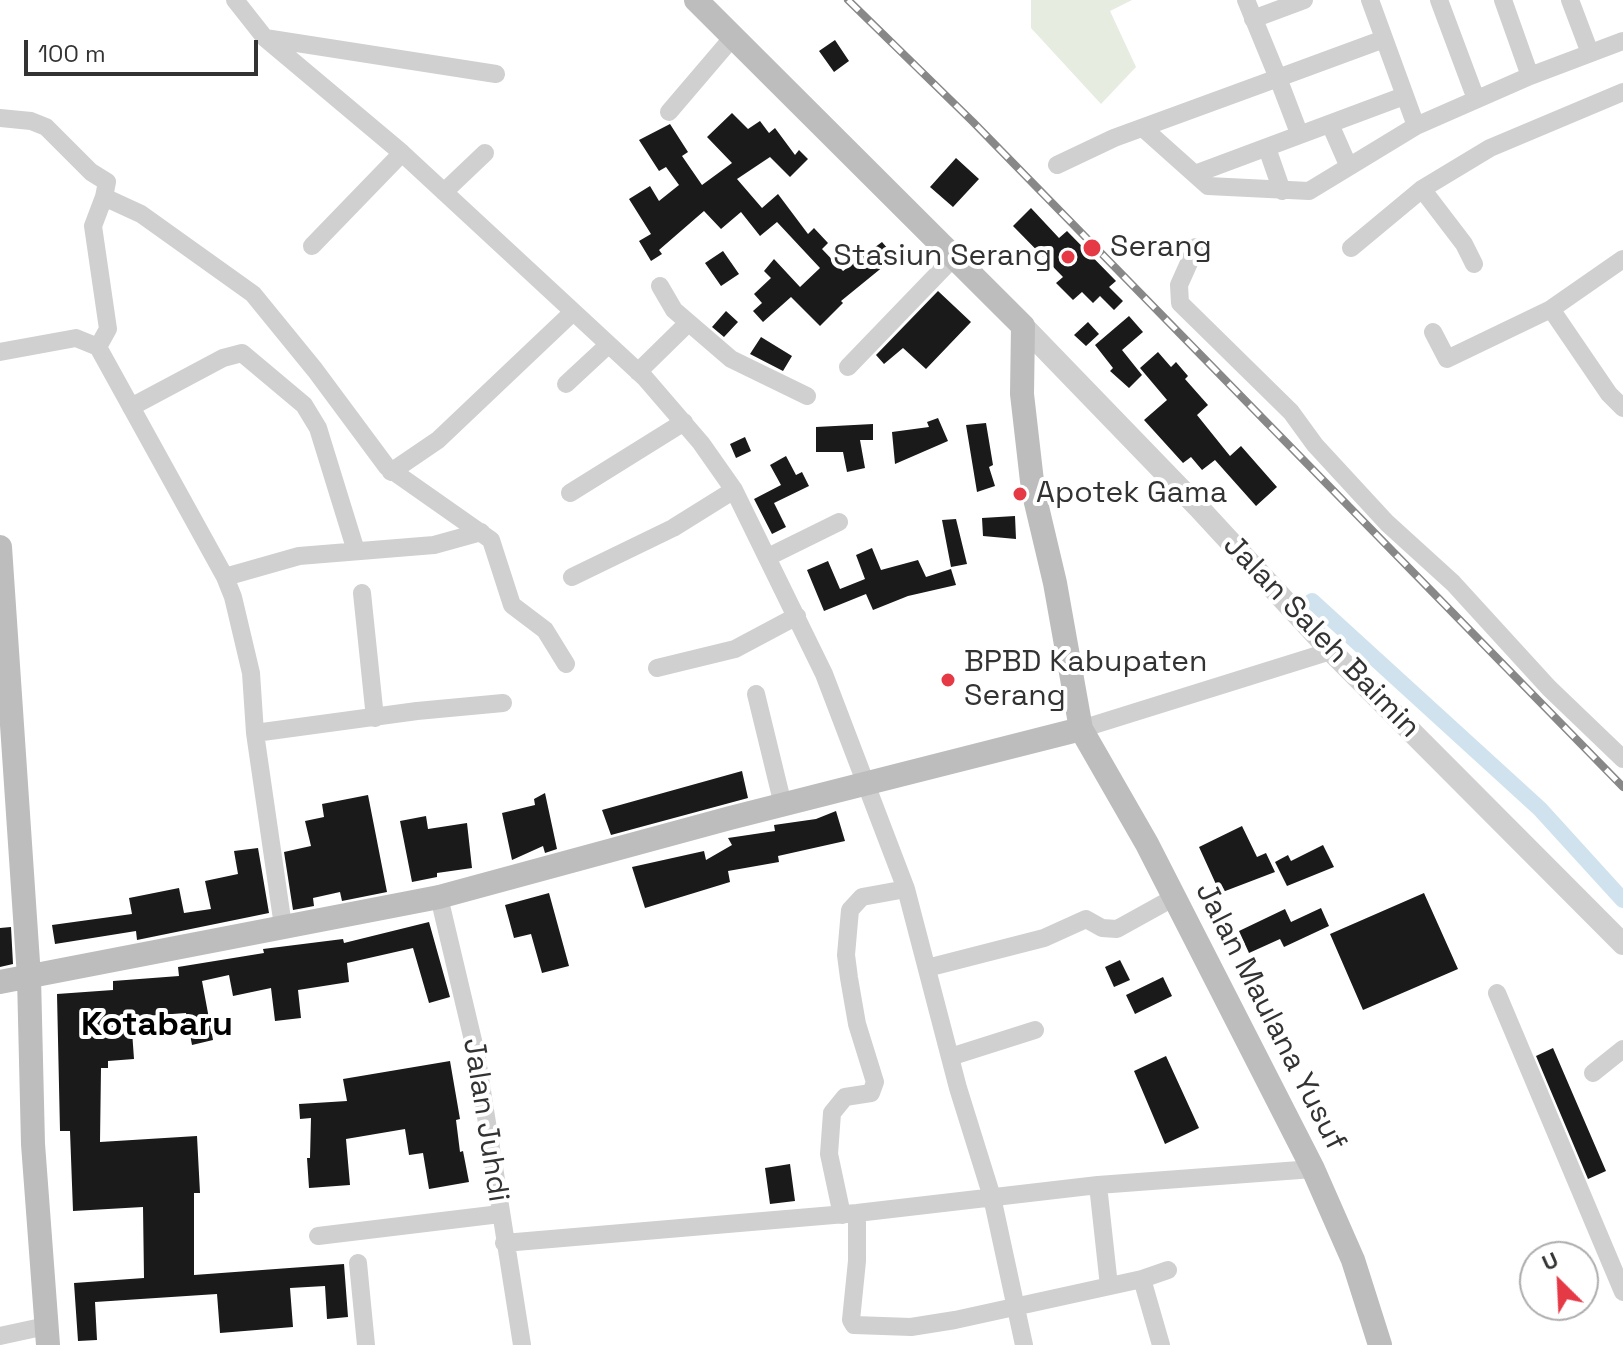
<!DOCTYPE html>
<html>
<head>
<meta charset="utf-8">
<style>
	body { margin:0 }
	#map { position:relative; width:1623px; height:1345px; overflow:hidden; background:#fff; font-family:"Space Grotesk",sans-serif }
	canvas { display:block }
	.north { position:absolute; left:1519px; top:1241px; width:80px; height:80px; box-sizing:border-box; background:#fff; border:2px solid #adadad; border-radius:50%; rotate:336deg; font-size:22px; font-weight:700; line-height:32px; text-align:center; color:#333 }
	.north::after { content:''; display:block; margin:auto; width:28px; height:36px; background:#e63946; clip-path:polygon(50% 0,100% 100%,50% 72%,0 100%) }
	.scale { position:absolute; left:24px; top:40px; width:234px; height:36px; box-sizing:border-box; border:4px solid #333; border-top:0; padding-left:10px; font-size:24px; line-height:28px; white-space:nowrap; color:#333; -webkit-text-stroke:6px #fff; paint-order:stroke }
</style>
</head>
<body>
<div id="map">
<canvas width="1623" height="1345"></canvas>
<div class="north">U</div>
<div class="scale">100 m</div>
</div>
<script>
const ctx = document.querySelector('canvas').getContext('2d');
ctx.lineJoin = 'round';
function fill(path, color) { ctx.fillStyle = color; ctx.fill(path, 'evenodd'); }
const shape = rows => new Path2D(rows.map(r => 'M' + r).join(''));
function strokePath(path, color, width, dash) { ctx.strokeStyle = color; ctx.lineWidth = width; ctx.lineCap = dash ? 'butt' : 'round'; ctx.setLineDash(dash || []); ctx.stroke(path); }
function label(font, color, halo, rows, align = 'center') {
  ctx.font = font + ' "Space Grotesk",sans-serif'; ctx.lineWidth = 8; ctx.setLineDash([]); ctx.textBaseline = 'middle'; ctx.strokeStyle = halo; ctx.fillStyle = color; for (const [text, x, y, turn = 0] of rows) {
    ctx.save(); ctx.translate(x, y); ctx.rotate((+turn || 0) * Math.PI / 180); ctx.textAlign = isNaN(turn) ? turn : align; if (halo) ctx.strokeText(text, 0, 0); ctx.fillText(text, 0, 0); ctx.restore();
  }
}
fill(shape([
	[1031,0,1132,0,1110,11,1136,67,1101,104,1031,28]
]), '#e6ecdf');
strokePath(shape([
	[1312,601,1540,809,1623,900]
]), '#cfe2ee', 16);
fill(shape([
	[835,40,849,61,834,72,819,51],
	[732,113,748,129,760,121,769,133,775,128,795,155,799,150,808,159,790,177,770,157,737,179,762,208,778,194,808,234,814,228,828,243,822,249,843,271,882,242,895,257,841,301,843,303,820,326,791,297,763,322,753,311,762,303,754,294,771,278,764,271,774,259,800,287,820,268,777,222,760,236,741,212,721,229,704,211,659,250,662,254,651,261,639,241,651,234,629,199,650,186,659,201,679,185,666,167,659,171,639,140,670,124,688,152,682,156,702,185,732,163,707,137],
	[956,158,979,179,953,207,930,187],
	[1031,208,1059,238,1067,231,1116,281,1109,287,1123,301,1114,310,1100,296,1093,303,1082,292,1073,300,1056,283,1063,277,1013,226],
	[723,251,739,274,721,286,705,263],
	[938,291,971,322,926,369,903,348,884,364,876,355],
	[726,311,738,322,724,337,712,327],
	[1129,316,1143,332,1122,350,1142,375,1129,388,1110,371,1113,368,1095,345],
	[1088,322,1099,334,1086,346,1074,335],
	[761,337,792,356,783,371,750,354],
	[1158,352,1171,367,1176,362,1188,376,1185,379,1208,405,1197,415,1230,456,1241,446,1277,487,1256,506,1215,460,1202,470,1191,457,1183,463,1144,420,1167,400,1140,368],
	[938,418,948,441,895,464,892,432,929,427,927,422],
	[986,423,993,465,989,467,995,486,977,492,966,425],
	[873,424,873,440,860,440,865,468,847,472,843,452,816,452,816,427],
	[745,437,751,451,736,458,730,444],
	[786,456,796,475,802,472,809,486,774,503,786,527,772,534,754,499,781,485,770,465],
	[1015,516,1016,539,983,536,982,518],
	[956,519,967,564,951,567,942,520],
	[872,548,881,570,918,560,926,577,951,569,956,585,908,596,873,610,866,594,824,611,807,570,828,561,840,589,865,579,856,555],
	[742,771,748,798,611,835,602,810],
	[545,793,557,849,545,853,543,846,512,860,502,813,535,805,534,799],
	[368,795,387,892,342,901,340,892,313,898,314,906,293,910,284,852,311,846,305,821,324,817,322,804],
	[836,811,845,841,778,856,779,862,728,871,730,882,645,908,632,867,704,851,706,860,732,845,728,838,775,831,774,825,816,819],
	[426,816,428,829,467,823,472,868,437,873,437,877,412,882,400,821],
	[1242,826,1257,857,1266,853,1275,872,1220,893,1199,847],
	[1323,845,1334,867,1287,886,1275,862,1288,855,1291,861],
	[258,848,269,913,137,940,136,931,55,944,52,925,132,914,129,898,179,888,184,913,211,909,205,881,238,874,234,851],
	[549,893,569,966,542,973,531,934,514,938,505,905],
	[1424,893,1458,969,1363,1010,1330,934],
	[1321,908,1329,926,1284,947,1280,939,1249,953,1239,931,1285,909,1291,922],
	[429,922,450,997,429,1003,413,948,347,963,349,982,298,990,301,1018,275,1021,271,988,233,996,229,975,202,981,213,1040,192,1045,186,1013,131,1017,134,1059,108,1061,108,1068,101,1068,100,1142,197,1136,200,1193,194,1193,194,1275,344,1264,348,1317,327,1319,325,1286,290,1288,293,1327,220,1333,217,1294,95,1302,97,1340,78,1341,74,1283,144,1278,143,1207,73,1211,70,1131,60,1131,57,994,113,990,113,981,179,976,178,967,264,953,263,949,343,939,344,943],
	[11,927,13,964,0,967,0,928],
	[1120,960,1130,980,1114,987,1105,967],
	[1163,977,1172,996,1135,1014,1126,995],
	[1553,1048,1606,1171,1588,1179,1536,1056],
	[1166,1056,1199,1128,1165,1144,1134,1071],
	[450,1061,460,1119,456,1120,460,1152,463,1151,469,1182,429,1189,423,1153,409,1155,405,1129,346,1139,350,1185,309,1188,307,1158,310,1158,311,1118,300,1119,299,1104,347,1101,343,1079],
	[790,1164,795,1201,770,1204,765,1168]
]), '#1a1a1a');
strokePath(shape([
	[235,0,265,38,402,153,645,378,701,443,734,490,824,674,906,889,958,1088,992,1197,1024,1345],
	[1370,0,1416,126],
	[1439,0,1476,99],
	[1503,0,1530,76],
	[1570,0,1590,53],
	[1253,19,1304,0],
	[265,38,496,74],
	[669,112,733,37],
	[0,118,31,121,46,127,91,172,107,182,104,197,141,214,253,294,315,370,387,467,491,540,512,605,545,630,566,664],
	[1330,124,1348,165],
	[1143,128,1208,186,1309,191,1416,126,1530,76,1623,41],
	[1299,133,1278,78,1384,39],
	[1267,148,1282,191],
	[1057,165,1114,138,1278,78,1246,0],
	[1195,174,1404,96],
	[1422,189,1464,244,1474,264],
	[444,192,485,153],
	[312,246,402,153],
	[1196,247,1179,285,1180,303,1291,412,1315,445,1387,523,1453,583,1549,688,1623,759],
	[1351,248,1422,189,1490,148,1623,92],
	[1623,259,1551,309,1609,394,1623,408],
	[660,286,674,310,731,359,807,396],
	[1433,332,1447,359,1551,309],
	[98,347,108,329,93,226,104,197],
	[0,352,76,338,98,347,225,577,233,597,251,673,255,733,283,926],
	[848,367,954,257],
	[638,372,688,323],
	[566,384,608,345],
	[131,407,223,358,242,353,304,405,318,428,356,551],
	[391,472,438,440,573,312],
	[570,493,684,422],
	[770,556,839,522],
	[225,577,299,556,434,545,481,532],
	[572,577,673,528,734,490],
	[362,593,375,718],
	[657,668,735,649,797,616],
	[756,694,783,805],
	[1081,729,1331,651],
	[255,733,417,711,503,703],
	[439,897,476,1053,522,1345],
	[927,968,1044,938,1086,919,1102,928,1117,929,1173,898],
	[1497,993,1623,1292],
	[950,1057,1035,1030],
	[1593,1073,1623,1049],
	[1098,1185,1109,1286],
	[857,1213,857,1261,851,1320,854,1325,911,1327,955,1320,1142,1279,1168,1270],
	[842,1215,829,1154,832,1113,845,1097,871,1093,875,1082,857,1024,849,978,846,955,850,910,862,897,906,889],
	[318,1236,500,1214],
	[504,1243,857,1213,1098,1185,1313,1169],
	[358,1263,366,1345],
	[1142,1279,1161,1345],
	[0,1336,46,1326]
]), '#d0d0d0', 18);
strokePath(shape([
	[1023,326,1199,508,1331,651,1623,944]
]), '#d0d0d0', 22);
strokePath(shape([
	[696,0,1023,326,1022,394,1033,490,1055,583,1081,729,1147,844,1313,1169,1353,1260,1380,1345],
	[0,547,29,977,33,1144,48,1345],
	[0,982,439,897,730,818,1081,729]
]), '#bdbdbd', 24);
const rail = shape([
	[848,0,973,122,1623,787]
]);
strokePath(rail, '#888', 8);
strokePath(rail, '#fff', 5, [15]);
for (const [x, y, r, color] of [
	[1092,248,10,"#e63946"],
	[1068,257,8,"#e63946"],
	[1020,494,8,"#e63946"],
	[948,680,8,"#e63946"]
]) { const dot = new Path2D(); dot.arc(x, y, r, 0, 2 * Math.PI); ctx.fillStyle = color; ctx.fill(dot); strokePath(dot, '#fff', 3); }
label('30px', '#333', '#fff', [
	["Serang",1110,248],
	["Stasiun Serang",1052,257,"right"],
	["Apotek Gama",1036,494],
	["BPBD Kabupaten",964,663],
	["Serang",964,697]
], 'left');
label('30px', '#333', '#fff', [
	["Jalan Saleh Baimin",1321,637,46],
	["Jalan Maulana Yusuf",1270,1017,63],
	["Jalan Juhdi",485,1120,81]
]);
label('bold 34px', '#000', '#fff', [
	["Kotabaru",157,1026]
]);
</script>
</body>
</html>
